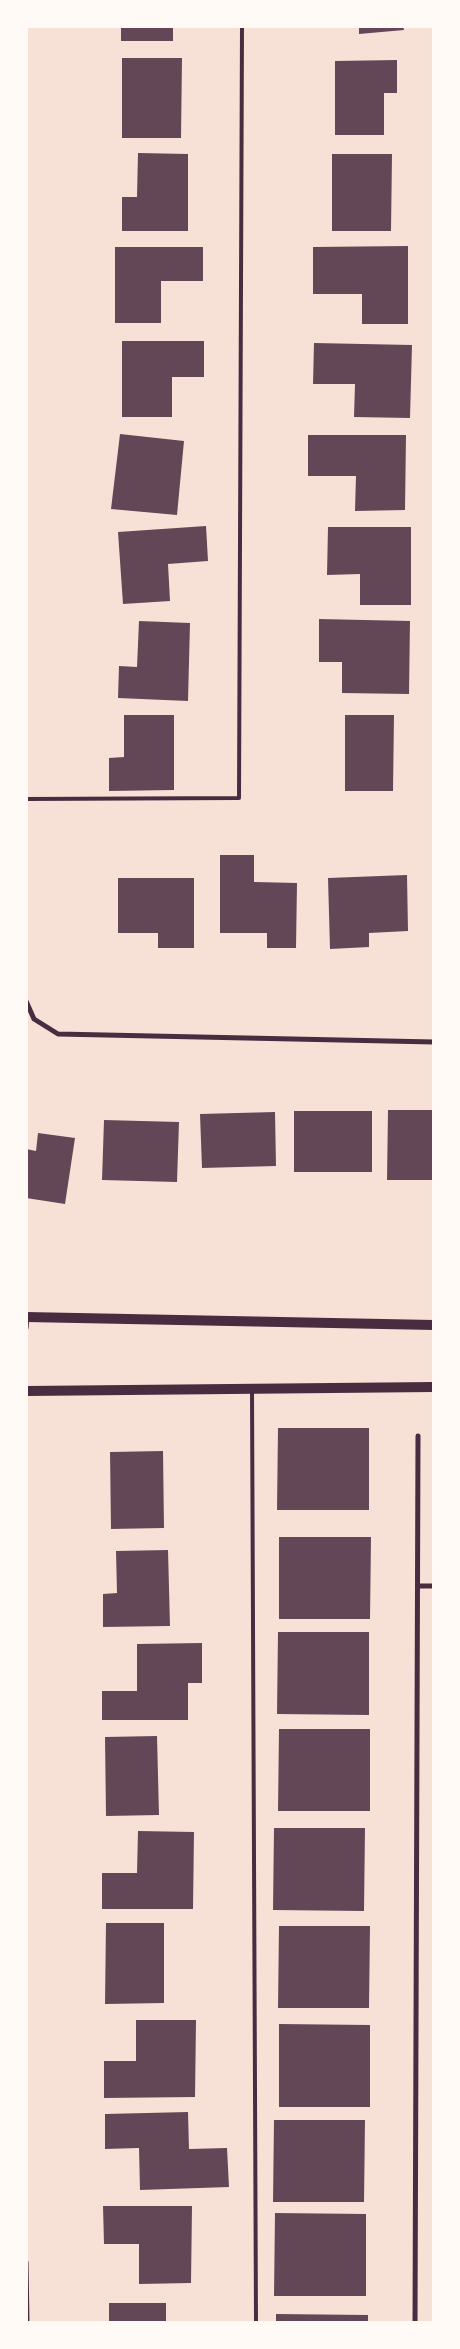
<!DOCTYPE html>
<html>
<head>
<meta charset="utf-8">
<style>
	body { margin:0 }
	#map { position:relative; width:460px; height:2349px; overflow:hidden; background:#f7e1d7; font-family:Roboto,sans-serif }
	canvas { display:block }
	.frame { position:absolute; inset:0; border:28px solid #fffaf5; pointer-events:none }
</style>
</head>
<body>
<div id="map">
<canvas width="460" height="2349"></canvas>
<div class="frame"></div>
</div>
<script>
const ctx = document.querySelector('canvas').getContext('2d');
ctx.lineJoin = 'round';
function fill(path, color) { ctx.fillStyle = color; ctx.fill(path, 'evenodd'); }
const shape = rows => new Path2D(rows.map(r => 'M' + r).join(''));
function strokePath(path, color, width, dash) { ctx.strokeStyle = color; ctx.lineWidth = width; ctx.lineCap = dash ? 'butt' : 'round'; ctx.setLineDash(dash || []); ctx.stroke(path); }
fill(shape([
	[121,26,173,26,173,41,121,41],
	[359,26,403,26,404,30,359,34],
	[122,58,182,58,181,138,122,138],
	[397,60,397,93,384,93,384,135,335,135,335,61],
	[138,153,188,154,188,231,122,231,122,197,137,197],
	[332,154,392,154,391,231,332,231],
	[408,246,408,324,362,324,362,294,313,294,313,247],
	[115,247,203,247,203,281,161,281,161,323,115,323],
	[122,341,204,341,204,377,172,377,172,417,122,417],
	[314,343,412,345,410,418,354,417,355,384,313,384],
	[120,434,184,441,177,515,111,509],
	[308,435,406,435,405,510,355,511,356,476,308,476],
	[206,526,208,561,168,564,170,601,123,604,118,532],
	[328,527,411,527,411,605,360,605,360,574,327,575],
	[319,619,410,621,409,694,342,693,342,662,319,662],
	[139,621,190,623,188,701,118,698,119,666,137,667],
	[124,715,174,715,174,790,109,791,109,758,124,757],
	[345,715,394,715,393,791,345,791],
	[220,855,254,855,254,882,297,883,296,948,267,948,267,933,220,933],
	[407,875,408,931,369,933,369,947,330,949,328,878],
	[118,878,194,878,194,948,158,948,158,933,118,933],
	[388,1110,434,1110,434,1180,387,1180],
	[294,1111,372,1111,372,1172,294,1172],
	[275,1112,276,1166,202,1168,200,1114],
	[104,1120,179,1122,177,1182,102,1180],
	[38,1133,75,1138,65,1204,26,1198,26,1149,36,1151],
	[278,1428,369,1428,369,1510,277,1510],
	[163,1451,164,1528,111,1529,110,1452],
	[279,1537,371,1537,370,1619,279,1619],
	[168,1550,170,1626,103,1627,103,1594,117,1593,116,1551],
	[278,1632,369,1632,369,1715,277,1714],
	[202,1643,202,1683,188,1683,188,1720,102,1720,102,1691,137,1691,137,1644],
	[279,1729,370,1729,370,1811,278,1811],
	[157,1736,159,1815,106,1816,105,1737],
	[274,1828,365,1828,364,1911,273,1910],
	[138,1831,194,1832,193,1909,102,1909,102,1873,137,1873],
	[106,1923,164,1923,164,2003,105,2004],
	[279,1926,370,1926,369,2008,278,2008],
	[136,2020,196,2020,195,2097,104,2098,104,2061,136,2061],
	[279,2024,370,2025,370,2107,279,2107],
	[188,2112,189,2149,227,2148,229,2187,140,2190,139,2148,105,2149,105,2114],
	[274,2120,365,2120,364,2202,273,2202],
	[103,2206,192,2206,191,2283,139,2284,139,2244,104,2244],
	[275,2213,366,2214,366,2296,274,2296],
	[109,2303,166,2303,166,2323,109,2323],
	[276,2314,368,2315,368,2323,276,2323]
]), '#644757');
strokePath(shape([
	[26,799,239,798,242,26],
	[252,1391,256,2323]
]), '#4a2c40', 4);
strokePath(shape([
	[26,1001,34,1019,58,1034,434,1042],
	[26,1328,27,1317],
	[419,1586,434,1586],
	[26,2262,27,2323],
	[415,2323,418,1436]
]), '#4a2c40', 5);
strokePath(shape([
	[26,1317,434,1325],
	[26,1391,434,1387]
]), '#4a2c40', 10);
</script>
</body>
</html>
